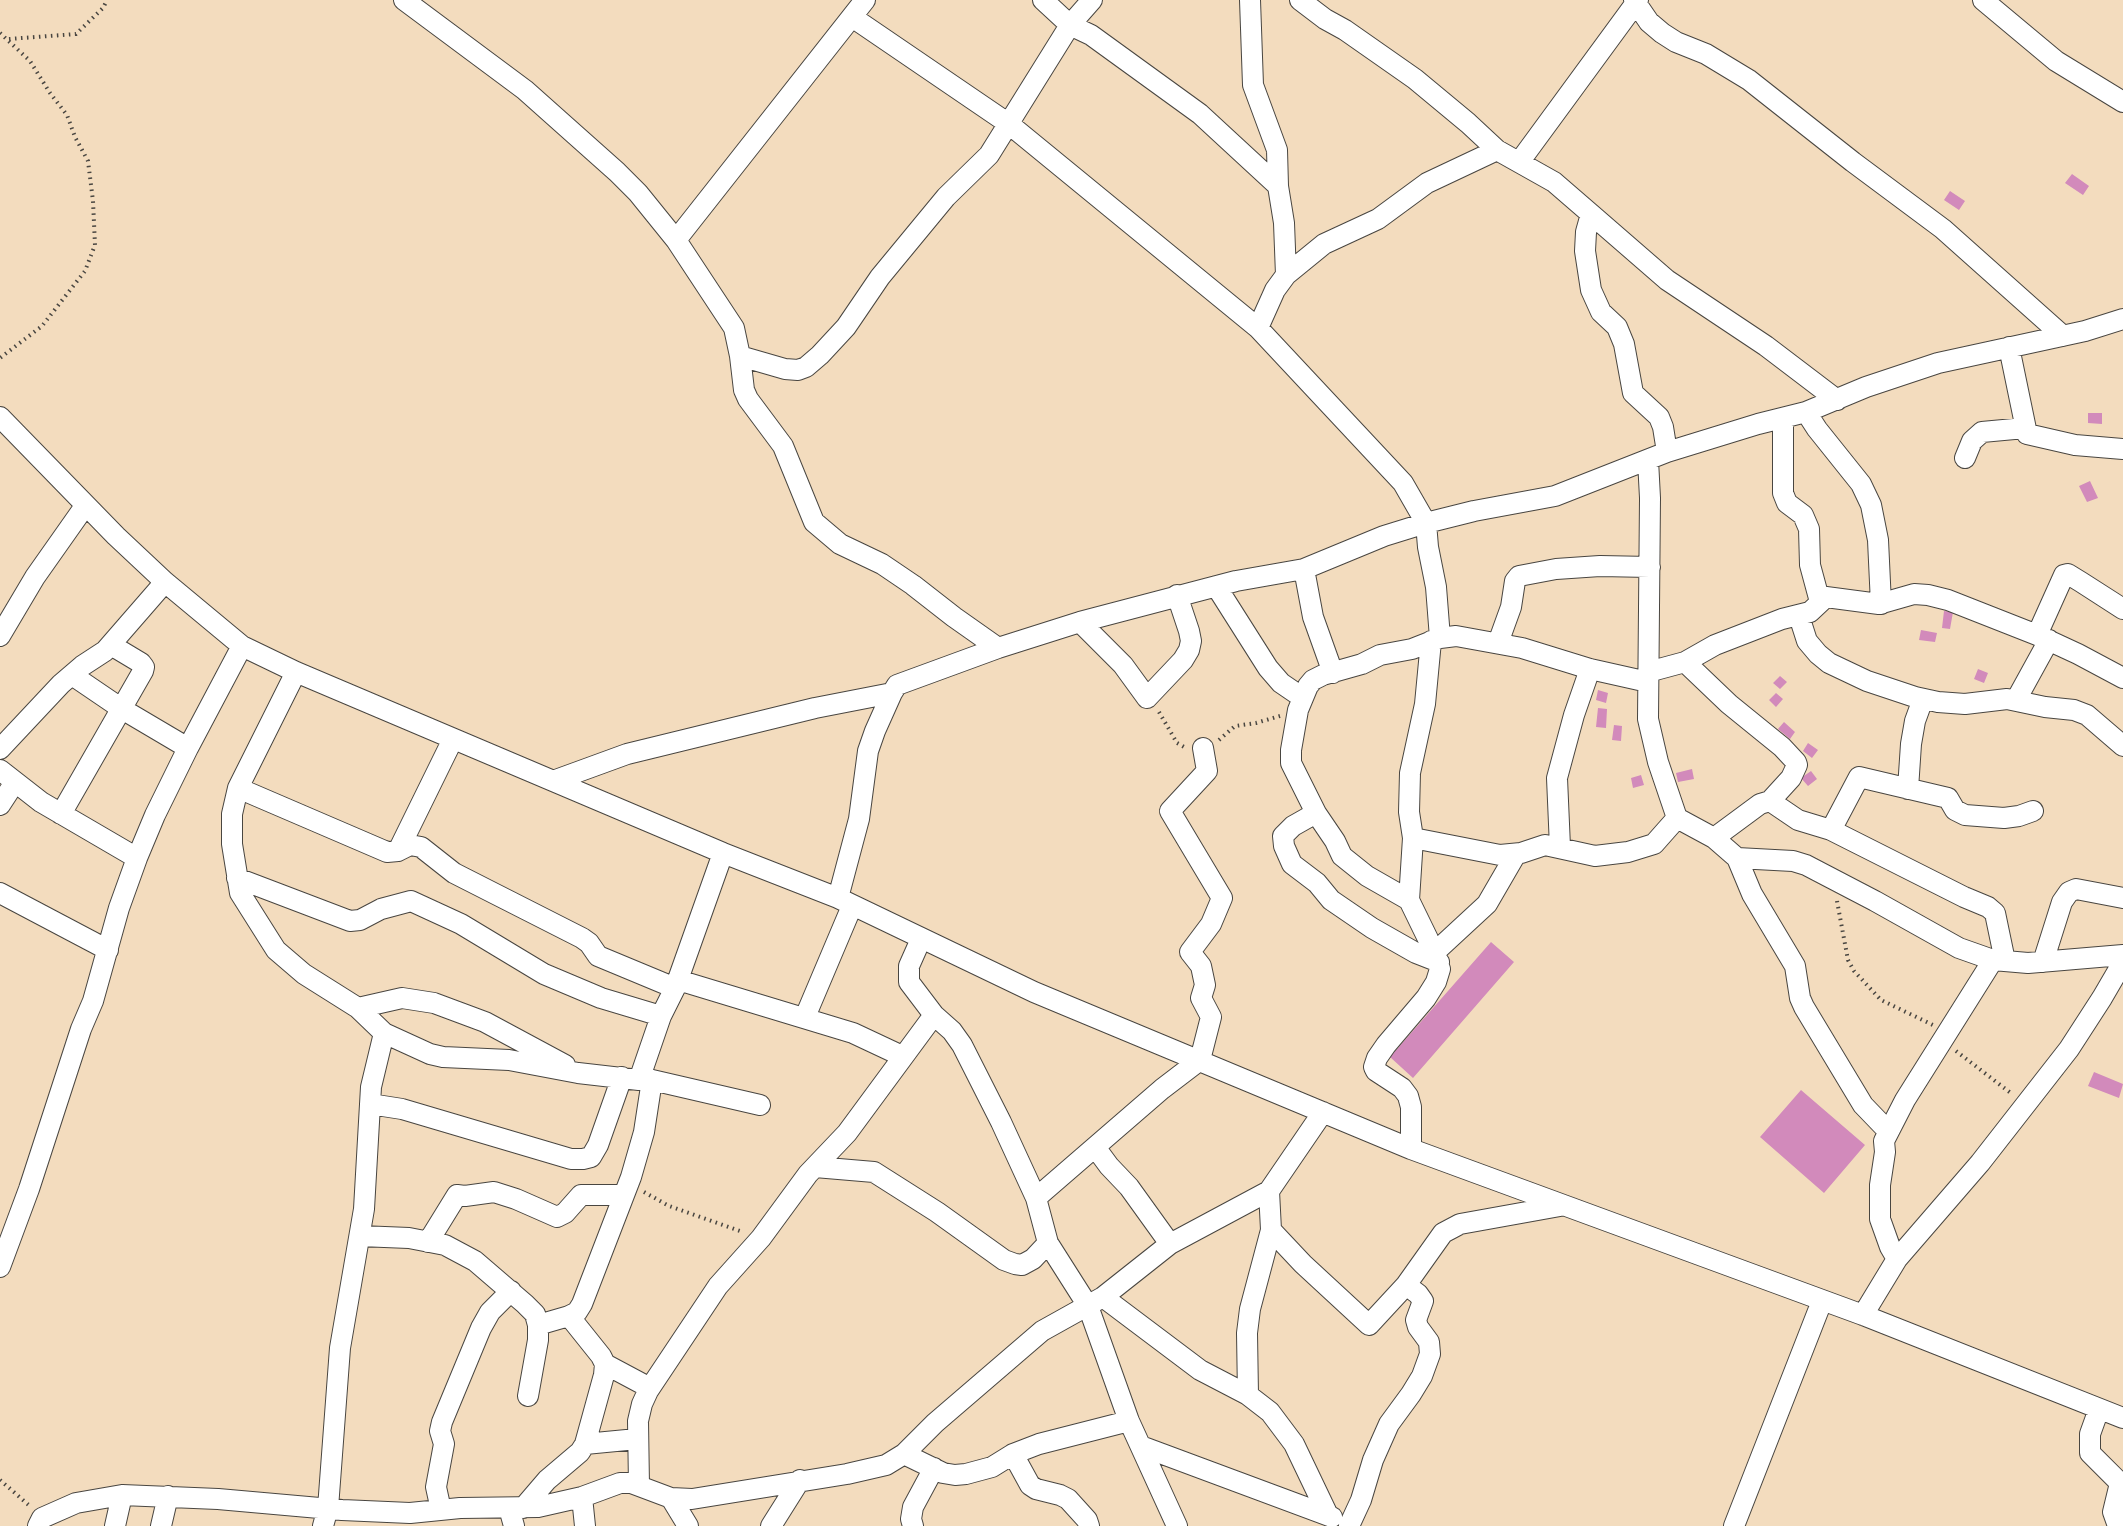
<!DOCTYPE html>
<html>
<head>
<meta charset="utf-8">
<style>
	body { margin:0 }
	canvas { display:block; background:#f3dcbe }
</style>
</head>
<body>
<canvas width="2123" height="1526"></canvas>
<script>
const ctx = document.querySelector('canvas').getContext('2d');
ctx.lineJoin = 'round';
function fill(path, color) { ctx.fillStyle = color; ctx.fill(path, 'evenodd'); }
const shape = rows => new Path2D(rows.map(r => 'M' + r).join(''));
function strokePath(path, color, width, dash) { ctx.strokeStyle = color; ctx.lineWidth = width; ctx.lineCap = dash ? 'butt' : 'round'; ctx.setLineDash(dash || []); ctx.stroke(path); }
fill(shape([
	[2072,174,2089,186,2083,195,2065,183],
	[1950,191,1965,201,1959,210,1944,200],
	[2088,413,2102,413,2102,424,2088,423],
	[2090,481,2098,498,2087,502,2079,486],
	[1944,611,1953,612,1950,629,1942,628],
	[1921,630,1937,633,1935,642,1919,640],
	[1978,669,1988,673,1984,683,1974,679],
	[1780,676,1787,682,1780,689,1773,683],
	[1598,690,1608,693,1606,703,1596,700],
	[1776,693,1783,699,1776,707,1769,700],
	[1598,708,1607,709,1606,728,1596,727],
	[1784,722,1795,732,1790,739,1778,729],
	[1614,725,1622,726,1621,741,1612,740],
	[1808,743,1818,750,1812,758,1803,751],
	[1692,769,1694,779,1678,782,1676,773],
	[1811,771,1817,779,1808,786,1801,778],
	[1641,775,1644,785,1633,788,1631,778],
	[1491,942,1514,962,1413,1078,1390,1057],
	[2094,1072,2123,1084,2119,1098,2088,1086],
	[1801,1090,1865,1145,1824,1193,1760,1137]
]), '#d28abb');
const minor = shape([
	[404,0,525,90,617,172,638,193,676,240,734,328,740,356,744,390,748,399,783,446,814,522,840,544,882,564,913,585,954,617,998,648],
	[1043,0,1070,25,1091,35,1200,114,1278,186],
	[1250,0,1253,85,1277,150,1278,186,1284,223,1286,275],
	[1300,0,1325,19,1345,30,1415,79,1468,123,1497,150,1554,182,1591,214,1586,232,1585,251,1591,290,1601,312,1617,327,1624,344,1633,393,1659,417,1663,427,1667,452],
	[1634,0,1649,22,1662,33,1676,42,1706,54,1749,80,1853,162,1943,229,2063,336],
	[1983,0,2056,61,2123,102],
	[852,17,1009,124,1258,328,1403,483,1426,523,1428,547,1436,587,1440,638],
	[1520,161,1638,0],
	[1591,214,1667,280,1766,346,1837,400],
	[676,240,865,0],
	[1258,328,1275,290,1286,275,1324,244,1378,219,1427,183,1497,150],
	[2009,347,2027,434,2075,445,2123,449],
	[740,356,785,369,798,370,806,367,820,355,846,327,880,277,946,197,989,155,1070,25,1092,0],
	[1806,412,1817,429,1861,484,1871,505,1878,540,1881,604],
	[0,417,116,536,165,582,242,646,296,672,723,853,838,898,1034,992,1411,1149,1863,1315,2123,1418],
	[1783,418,1783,493,1787,503,1803,515,1809,529,1810,565,1820,602],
	[1965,458,1972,441,1982,432,2025,428],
	[1648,460,1650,498,1648,719,1658,762,1677,818,1714,838,1737,858,1752,894,1795,966,1800,998,1804,1007,1863,1105,1888,1131],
	[1304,569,1313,617,1333,673],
	[1216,586,1268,668,1281,683,1303,698],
	[1799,616,1807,641,1818,654,1829,663,1867,681,1915,697,1938,702,1965,704,2007,699,2045,707,2074,710,2087,715,2123,746],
	[1080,622,1123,665,1147,698,1183,660,1189,650,1191,641,1189,631,1177,595],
	[2037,635,2064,575,2068,574,2081,582,2123,609],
	[0,636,35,577,85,506],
	[1498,643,1511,607,1515,581,1519,576,1556,569,1600,566,1650,567],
	[1685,662,1729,704,1782,747,1796,762,1797,765,1791,778,1770,801],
	[296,672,238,788,232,814,232,844,240,893,276,950,304,974,358,1008,384,1033,371,1087,364,1209,340,1348,328,1508,323,1526],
	[1648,672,1685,662,1715,645,1782,619,1810,612,1826,597,1879,604,1914,594,1928,595,1948,600,2037,635,2078,654,2123,678],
	[72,675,122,709,188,748],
	[2016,700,2049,640],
	[0,749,61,684,82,666,105,651,165,582],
	[0,770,41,802,137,858],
	[553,781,627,754,815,708,892,693,897,685,998,648,1080,622,1236,581,1304,569,1384,536,1426,523,1474,511,1555,496,1667,452,1758,424,1806,412,1866,387,1938,363,2085,331,2123,319],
	[238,788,387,852,398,851,410,845,421,847,454,873,582,938,589,943,598,956,675,988],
	[1908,789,1911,744,1915,721,1923,699],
	[0,805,15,782],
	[1316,813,1293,826,1283,836,1284,846,1292,864,1317,883,1331,900,1372,928,1416,953,1439,962],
	[61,814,143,671,144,667,141,663,111,645],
	[1831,830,1859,777,1948,798,1955,810,1965,815,2004,818,2019,816,2033,811],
	[1413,838,1500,855,1521,853,1545,845,1595,856,1628,852,1654,844,1677,818],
	[1714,838,1760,804,1770,801,1798,820,1831,830,1964,897,1988,907,1995,913,2005,961],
	[1560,847,1557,778,1574,715,1590,669],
	[398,851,453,739],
	[1737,858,1793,861,1806,865,1875,901,1959,948,1993,960,2028,963,2123,955],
	[237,878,350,921,360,920,381,909,411,901,461,924,544,974,601,998,661,1016],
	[0,893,108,950],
	[838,898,859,819,868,751,875,731,892,693],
	[1409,900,1367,876,1342,856,1335,841,1316,813,1291,763,1291,750,1298,710,1308,686,1313,680,1323,675,1362,664,1380,655,1412,649,1440,638,1456,636,1522,648,1590,669,1648,682],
	[921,939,909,966,909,982,934,1015,952,1031,962,1045,1001,1122,1036,1198,1048,1243,1088,1306,1129,1421,1177,1526],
	[1434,953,1487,904,1516,854],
	[2043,962,2062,902,2069,892,2076,889,2123,898],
	[678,980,853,1033,902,1056],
	[358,1008,402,998,434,1003,485,1022,565,1065],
	[805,1017,852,906],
	[384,1033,430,1054,443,1057,509,1060,578,1073,639,1080,652,1080,760,1105],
	[639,1080,661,1016,675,988,723,853],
	[370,1104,402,1109,571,1159,583,1159,591,1157,598,1145,622,1077],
	[1095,1147,1109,1166,1129,1187,1170,1244],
	[1411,1149,1411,1107,1408,1096,1402,1088,1376,1071,1374,1067,1377,1058,1386,1045,1426,998,1436,982,1440,969,1428,939,1409,900,1413,838,1409,812,1410,773,1425,704,1431,641],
	[815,1167,874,1172,937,1212,1004,1260,1015,1264,1022,1265,1033,1259,1048,1243],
	[1036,1198,1162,1089,1200,1060,1211,1017,1201,998,1205,985,1201,966,1190,952,1211,924,1222,898,1170,811,1207,771,1203,748],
	[1271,1230,1303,1264,1369,1325,1406,1285,1443,1233,1460,1224,1560,1206],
	[360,1236,409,1238,445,1245,475,1261,525,1304,535,1314,538,1325,538,1340,528,1396],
	[428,1242,457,1195,465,1196,494,1192,516,1199,557,1217,565,1213,581,1195,624,1195],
	[1897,1259,1890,1247,1880,1219,1880,1185,1885,1152,1884,1141,1905,1100,1993,960],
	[0,1267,29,1189,81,1029,93,1001,119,908,137,858,155,815,188,748,242,646],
	[1103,1297,1200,1370,1248,1395,1270,1412,1294,1444,1327,1513],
	[1863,1315,1897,1259,1980,1163,2069,1049,2102,998,2123,962],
	[538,1325,569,1316,577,1312,582,1304,631,1177,644,1132,652,1080],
	[605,1364,650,1388],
	[1248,1395,1247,1333,1250,1309,1271,1230,1269,1191],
	[2099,1409,2090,1434,2090,1453,2120,1483,2113,1512,2118,1526],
	[585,1444,637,1439],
	[1141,1446,1332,1517],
	[904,1454,943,1473,955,1475,966,1474,992,1467,1013,1454,1039,1444,1129,1421],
	[1013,1454,1030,1485,1036,1489,1060,1495,1068,1499,1087,1520,1089,1526],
	[639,1486,638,1421,642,1404,648,1391,718,1286,761,1238,808,1174,847,1133,934,1015],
	[582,1497,585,1526],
	[671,1498,688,1526],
	[509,1508,514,1526],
	[523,1508,547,1480,580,1452,585,1444,604,1375,605,1364,601,1356,569,1316],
	[441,1510,436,1487,444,1444,440,1431,442,1422,481,1328,490,1312,511,1291],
	[38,1526,42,1518,76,1503,122,1495,218,1499,342,1510,410,1513,460,1508,538,1507,582,1497,620,1483,631,1483,671,1498,692,1499,847,1474,886,1465,904,1454,935,1423,1042,1331,1103,1297,1170,1244,1269,1191,1323,1112],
	[115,1526,122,1495],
	[161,1526,168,1496],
	[771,1526,800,1480],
	[913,1526,911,1519,913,1507,934,1468],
	[1349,1526,1361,1500,1373,1460,1389,1424,1411,1394,1422,1376,1430,1354,1429,1342,1418,1327,1416,1320,1423,1301,1418,1294,1406,1285],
	[1734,1526,1822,1301]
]);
strokePath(minor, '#494641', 22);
strokePath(shape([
	[0,33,30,61,50,93,67,115,75,137,88,161,93,201,95,245,85,271,42,326,0,358],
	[9,39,76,34,103,8,107,0],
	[1159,712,1177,743,1186,748],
	[1219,740,1235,726,1256,723,1280,716],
	[1837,901,1848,960,1854,971,1881,1000,1933,1025],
	[1956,1051,2012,1094],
	[644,1192,669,1206,743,1232],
	[0,1480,31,1507]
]), '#494641', 4, [1.5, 4.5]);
strokePath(minor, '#fff', 20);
</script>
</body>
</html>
